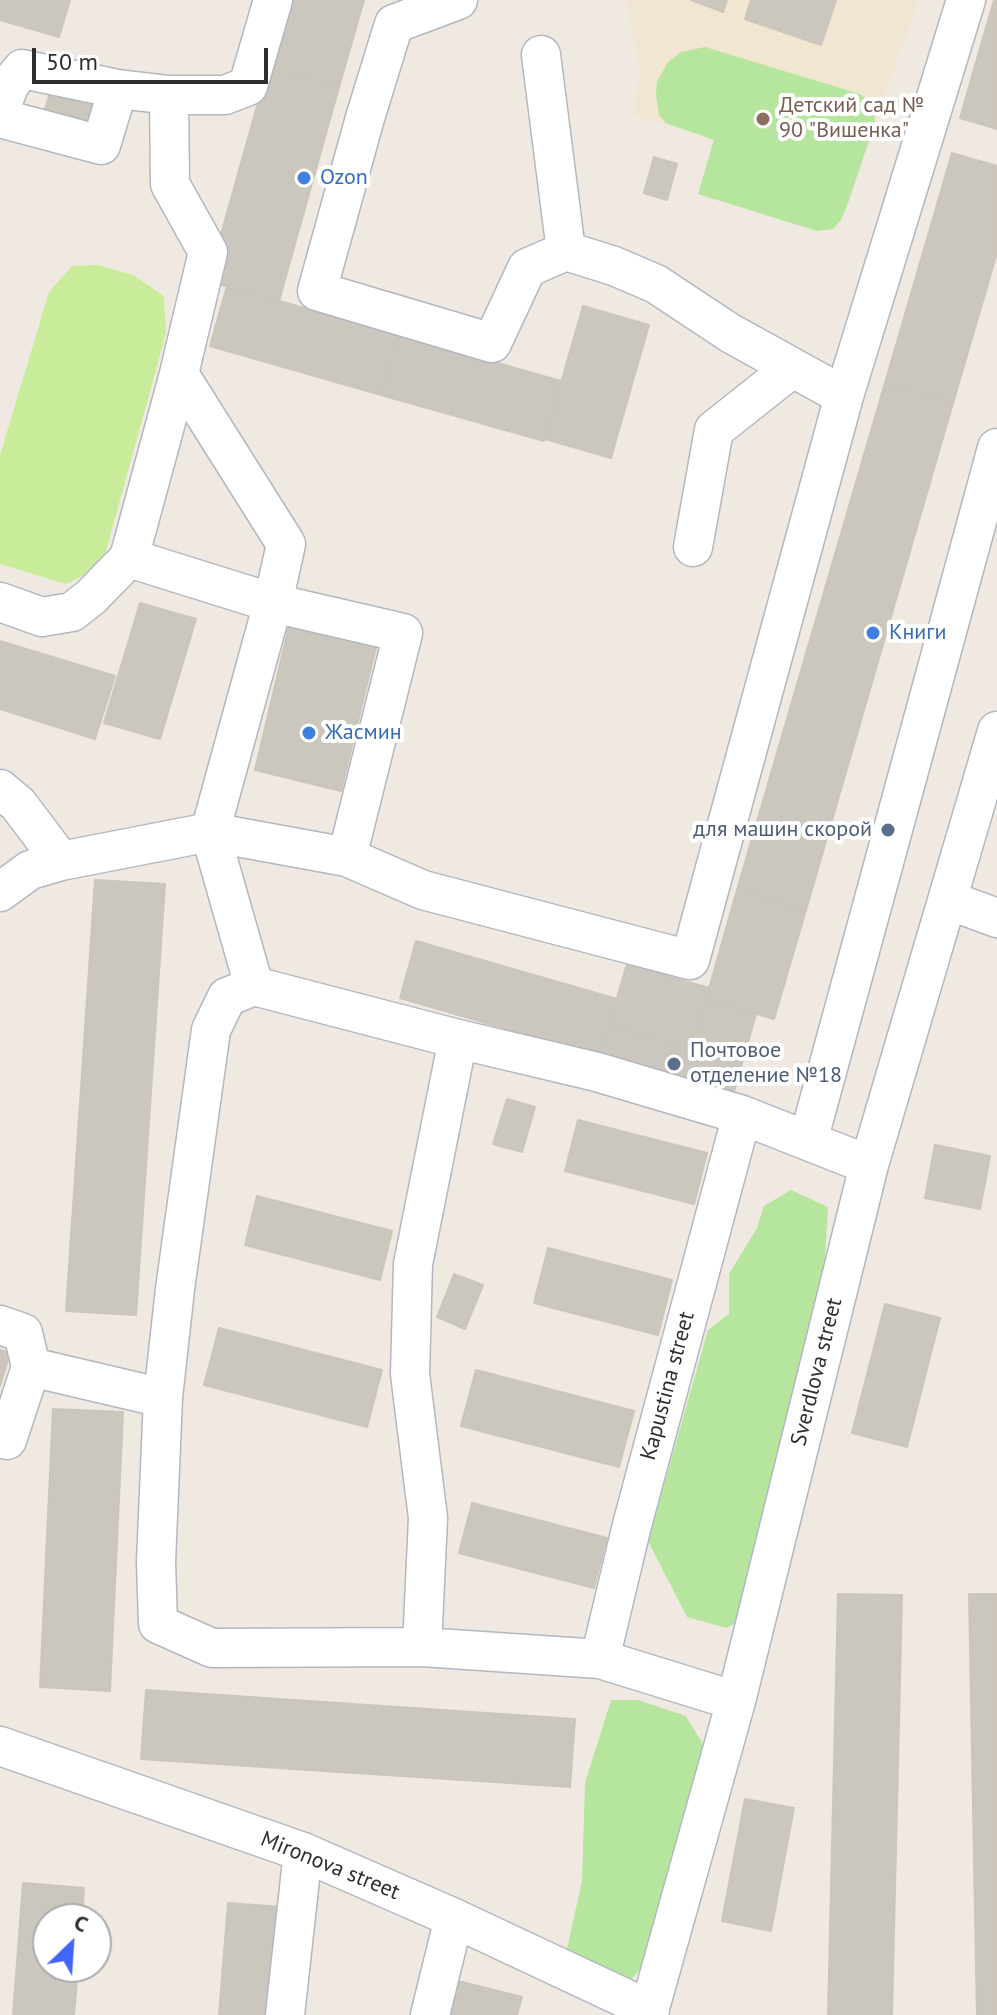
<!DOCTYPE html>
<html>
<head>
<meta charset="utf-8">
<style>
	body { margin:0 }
	#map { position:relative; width:997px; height:2015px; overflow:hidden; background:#efe9e1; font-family:"PT Sans",sans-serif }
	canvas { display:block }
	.north { position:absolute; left:32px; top:1903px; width:80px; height:80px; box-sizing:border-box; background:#fff; border:2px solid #ababab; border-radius:50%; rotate:25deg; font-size:22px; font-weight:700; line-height:32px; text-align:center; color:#2e2e2e }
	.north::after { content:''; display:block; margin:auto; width:28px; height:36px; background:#4264fb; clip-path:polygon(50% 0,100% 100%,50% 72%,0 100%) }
	.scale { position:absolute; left:32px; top:48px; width:236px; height:36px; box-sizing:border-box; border:4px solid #2e2e2e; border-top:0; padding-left:10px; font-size:24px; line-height:28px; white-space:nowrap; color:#2e2e2e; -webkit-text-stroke:6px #fff; paint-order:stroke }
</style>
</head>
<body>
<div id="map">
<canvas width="997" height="2015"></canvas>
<div class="north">С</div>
<div class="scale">50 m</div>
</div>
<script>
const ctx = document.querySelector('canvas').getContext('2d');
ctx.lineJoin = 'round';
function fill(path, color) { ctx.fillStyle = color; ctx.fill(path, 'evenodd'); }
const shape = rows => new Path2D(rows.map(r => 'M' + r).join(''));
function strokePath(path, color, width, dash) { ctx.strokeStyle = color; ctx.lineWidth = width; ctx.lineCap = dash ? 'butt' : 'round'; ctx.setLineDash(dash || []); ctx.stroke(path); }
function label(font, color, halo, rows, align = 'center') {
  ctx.font = font + ' "PT Sans",sans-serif'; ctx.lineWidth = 8; ctx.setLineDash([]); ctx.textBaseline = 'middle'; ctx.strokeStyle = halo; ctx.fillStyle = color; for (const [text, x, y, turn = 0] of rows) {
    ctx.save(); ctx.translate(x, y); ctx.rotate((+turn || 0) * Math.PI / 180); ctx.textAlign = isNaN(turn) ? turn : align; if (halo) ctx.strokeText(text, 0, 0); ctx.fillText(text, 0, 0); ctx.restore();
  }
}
fill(shape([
	[627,0,918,0,847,206,841,220,833,229,817,231,698,194,714,140,633,115,640,75]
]), '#f0e6d1');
fill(shape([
	[705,47,860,94,874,106,875,123,847,206,841,220,833,229,817,231,698,194,714,140,666,123,659,115,656,94,657,82,668,62,681,52],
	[791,1190,828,1207,824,1274,737,1622,727,1628,687,1617,648,1541,708,1330,729,1314,729,1274,757,1228,764,1206],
	[611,1700,638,1700,686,1716,704,1746,654,1952,628,1984,566,1953,582,1881,585,1783]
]), '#b6e59e');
fill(shape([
	[99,265,133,275,164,296,166,333,106,551,94,570,66,584,0,564,0,455,49,292,72,266]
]), '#c9ec9a');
const building = shape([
	[0,0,70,0,59,37,0,20,0,0],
	[288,0,364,0,339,87,268,67,288,0],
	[691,0,727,0,723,12,691,0],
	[751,0,836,0,821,45,745,19,751,0],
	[994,0,997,0,997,129,960,118,994,0],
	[268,67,339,87,279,301,208,281,268,67],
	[52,87,96,101,88,126,44,112,52,87],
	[952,153,997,166,997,253,953,403,885,383,952,153],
	[654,157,677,164,667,200,644,193,654,157],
	[227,286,398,335,381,395,210,346,227,286],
	[583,306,649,325,611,458,545,439,583,306],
	[398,335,561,381,544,441,381,395,398,335],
	[885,383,953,403,806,910,737,890,885,383],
	[140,603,196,619,160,739,104,723,140,603],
	[290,622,377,643,341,791,255,770,290,622],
	[0,641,115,676,95,739,0,709,0,641],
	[95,880,165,884,136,1315,66,1311,95,880],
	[737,890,806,910,774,1019,706,999,737,890],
	[416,941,617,999,600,1056,400,998,416,941],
	[627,964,709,988,691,1049,609,1025,627,964],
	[706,999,756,1014,733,1095,600,1056,609,1025,691,1049,706,999],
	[507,1099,535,1107,522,1152,493,1144,507,1099],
	[578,1120,707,1153,694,1204,565,1171,578,1120],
	[935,1145,990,1156,980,1209,925,1198,935,1145],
	[257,1196,392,1231,380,1280,245,1245,257,1196],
	[548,1248,672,1280,658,1335,534,1303,548,1248],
	[454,1274,483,1285,465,1329,437,1317,454,1274],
	[885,1304,940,1318,907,1447,852,1433,885,1304],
	[219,1328,382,1370,367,1427,204,1385,219,1328],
	[0,1350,10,1353,0,1386,0,1350],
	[476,1370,634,1411,619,1467,461,1426,476,1370],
	[53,1409,123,1412,110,1691,40,1687,53,1409],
	[472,1503,607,1538,594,1588,459,1553,472,1503],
	[838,1594,902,1595,892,2015,828,2015,838,1594],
	[969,1594,997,1594,997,2015,977,2015,969,1594],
	[146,1690,575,1719,570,1787,141,1759,146,1690],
	[745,1799,794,1808,771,1931,722,1921,745,1799],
	[23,1883,84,1888,82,1919,48,1919,48,1967,78,1967,74,2015,13,2015,23,1883],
	[228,1903,282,1907,272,2015,219,2015,228,1903],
	[458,1981,522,1997,517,2015,450,2015,458,1981]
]);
fill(building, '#cbc7bf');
strokePath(building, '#cbc5ba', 2);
const minor = shape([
	[458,0,394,24,365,118,317,291,492,343,527,268,566,251,614,266,656,284,730,333,844,396],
	[541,55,566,251],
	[169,95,170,184,208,252,179,374,286,544,273,603,210,832,347,857,423,890,690,960,844,396,966,0],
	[0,109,10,84,22,69,118,89,169,95,225,95,248,86,273,0],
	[0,118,101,145,118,89],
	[693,547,714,430,791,369],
	[129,558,273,603,403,633,347,857],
	[0,602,42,617,72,612,91,597,129,558,179,374],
	[0,789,18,804,61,861],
	[0,892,30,870,61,861,210,832,254,986,458,1039,597,1072,742,1115,869,1165],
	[948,900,997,918],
	[254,986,227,997,211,1030,175,1289,163,1398,156,1562,158,1624,212,1648,422,1647,600,1659,736,1701],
	[808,1141,997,448],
	[0,1325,23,1333,31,1367],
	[0,1438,7,1440,31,1367,163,1398],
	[422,1647,428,1518,410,1374,413,1264,458,1039],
	[600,1659,632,1525,742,1115],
	[0,1746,303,1852,454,1918,650,2010],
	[285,2015,303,1852],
	[430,2015,454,1918],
	[648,2015,736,1701,869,1165,997,731]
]);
strokePath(minor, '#b4b7c1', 41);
strokePath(minor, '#fff', 38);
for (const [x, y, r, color] of [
	[763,119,8,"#8d6e63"],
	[304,178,8,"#3f7fe0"],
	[873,633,8,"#3f7fe0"],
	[309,733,8,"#3f7fe0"],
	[888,830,8,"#5c6f8a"],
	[674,1064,8,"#5c6f8a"]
]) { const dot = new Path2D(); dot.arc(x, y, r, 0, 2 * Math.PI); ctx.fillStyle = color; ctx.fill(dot); strokePath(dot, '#fff', 3); }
label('22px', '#785e54', '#fff', [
	["Детский сад №",779,106],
	["90 \"Вишенка\"",779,131]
], 'left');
label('22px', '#366cbe', '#fff', [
	["Ozon",320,178],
	["Книги",889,633],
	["Жасмин",325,733]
], 'left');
label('22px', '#4e5e75', '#fff', [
	["для машин скорой",872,830],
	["Почтовое",690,1051,"left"],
	["отделение №18",690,1076,"left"]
], 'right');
label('22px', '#2e2e2e', '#fff', [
	["Sverdlova street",817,1372,-76],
	["Kapustina street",668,1386,-75],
	["Mironova street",330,1866,22]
]);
</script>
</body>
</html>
